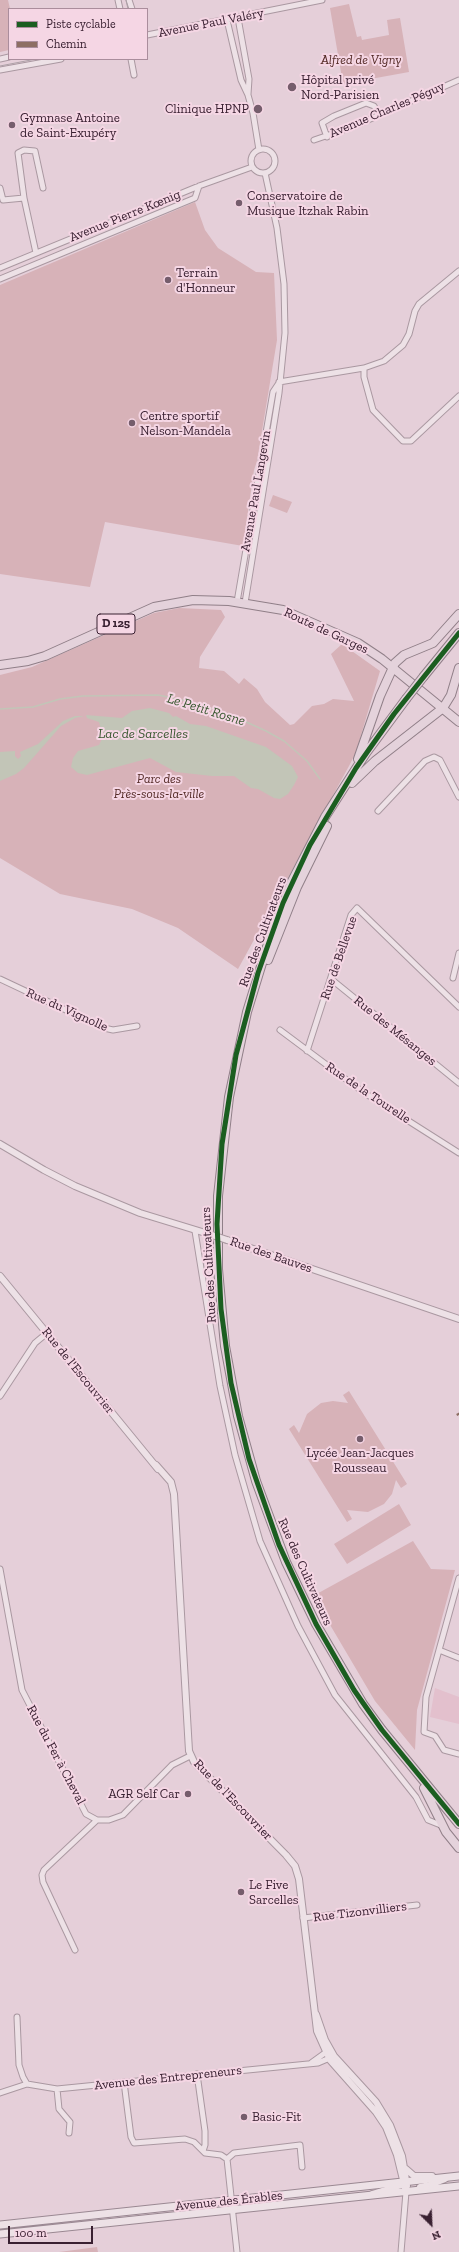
<!DOCTYPE html>
<html>
<head>
<meta charset="utf-8">
<style>
  body { margin:0 }
  #map { position:relative; width:459px; height:2252px; overflow:hidden; background:#e5cfd9; font-family:"Zilla Slab",serif }
  canvas { display:block }
  .legend { position:absolute; left:8px; top:8px; width:140px; height:52px; box-sizing:border-box; background:#f5d6e4; border:1px solid #aa8d9c; margin:0; padding:5px 7px; list-style:none; font-size:12px; color:#392031 }
  .legend li { display:flex; align-items:center; gap:8px; height:20px }
  .legend b { width:20px; border:1px solid #aa8d9c }
  .north { position:absolute; left:411px; top:2204px; width:40px; height:40px; -webkit-text-stroke:3px #f5d6e4; paint-order:stroke; rotate:156deg; font-size:11px; font-weight:700; line-height:16px; text-align:center; color:#392031 }
  .north::after { content:''; display:block; margin:auto; width:14px; height:18px; background:#392031; clip-path:polygon(50% 0,100% 100%,50% 72%,0 100%) }
  .scale { position:absolute; left:8px; top:2226px; width:85px; height:18px; box-sizing:border-box; border:2px solid #392031; border-top:0; padding-left:5px; font-size:12px; line-height:14px; white-space:nowrap; color:#392031; -webkit-text-stroke:3px #f5d6e4; paint-order:stroke }
</style>
</head>
<body>
<div id="map">
<canvas width="459" height="2252"></canvas>
<ul class="legend">
<li><b style="height:5px;background:#1b5e20"></b>Piste cyclable</li>
<li><b style="height:5px;background:#8d6e63"></b>Chemin</li>
</ul>
<div class="north">N</div>
<div class="scale">100 m</div>
</div>
<script>
const ctx = document.querySelector('canvas').getContext('2d');
ctx.lineJoin = 'round';
function fillPath(path, color) { ctx.fillStyle = color; ctx.fill(path, 'evenodd'); }
const poly = rows => new Path2D(rows.map(r => 'M' + r).join(''));
function stroke(path, color, width, dash) { ctx.strokeStyle = color; ctx.lineWidth = width; ctx.lineCap = dash ? 'butt' : 'round'; ctx.setLineDash(dash || []); ctx.stroke(path); }
function drawText(font, color, halo, rows, align = 'center') {
  ctx.font = font + ' "Zilla Slab",serif'; ctx.lineWidth = 4; ctx.setLineDash([]); ctx.textBaseline = 'middle'; ctx.strokeStyle = halo; ctx.fillStyle = color; for (const [text, x, y, turn = 0] of rows) {
    ctx.save(); ctx.translate(x, y); ctx.rotate((+turn || 0) * Math.PI / 180); ctx.textAlign = isNaN(turn) ? turn : align; if (halo) ctx.strokeText(text, 0, 0); ctx.fillText(text, 0, 0); ctx.restore();
  }
}
fillPath(poly([
  [435,1688,459,1697,459,1724,430,1717]
]), '#e3c0cd');
fillPath(poly([
  [0,0,8,0,10,9,9,50,0,52],
  [349,4,357,37,361,36,362,40,389,35,387,20,400,18,409,72,343,84,330,8],
  [195,202,205,230,218,248,256,272,274,273,277,340,257,461,254,470,243,546,105,522,90,587,0,574,0,285],
  [273,495,292,502,287,513,269,506],
  [179,608,221,610,225,617,200,657,199,668,224,671,239,684,244,678,257,689,265,702,290,725,294,724,312,706,324,704,333,699,354,701,331,654,342,644,380,671,356,752,349,766,238,969,178,928,132,909,60,894,0,858,0,675,32,667,154,613],
  [349,1391,407,1484,401,1488,396,1480,392,1494,384,1504,368,1512,347,1510,352,1519,347,1522,289,1429,294,1425,299,1433,307,1414,321,1403,333,1401,348,1403,343,1395],
  [399,1504,411,1525,347,1564,334,1544],
  [413,1541,431,1569,455,1570,417,1710,415,1750,375,1701,313,1596],
  [97,2247,98,2252,59,2252]
]), '#d7b2b8');
fillPath(poly([
  [150,708,169,713,173,717,176,716,190,724,206,726,266,747,292,766,298,777,294,785,288,794,280,799,274,798,258,789,251,788,234,776,212,776,176,772,150,758,87,775,78,773,71,767,73,758,78,751,99,745,103,737,99,722,87,718,86,715,122,718,132,711],
  [75,716,84,716,75,718,61,726,24,768,16,774,0,781,0,752,15,751,15,756,18,759,21,756,20,752,38,744,63,721]
]), '#c2c5b7');
stroke(poly([
  [0,709,33,707,60,699,83,696,158,695,192,702,231,715,266,731,284,741,307,761,320,779]
]), '#c2c5b7', 1.5);
const minor = poly([
  [118,0,120,9],
  [129,0,132,9],
  [238,18,249,79,248,94],
  [227,20,241,80,248,95,253,113,259,150],
  [147,35,322,0],
  [0,59,9,57],
  [131,59,134,75],
  [0,70,61,59],
  [327,137,322,123,334,116,366,103,374,106,379,114],
  [314,140,352,127,459,80],
  '251 161a12 12 0 1 1 24 0a12 12 0 1 1-24 0Z',
  [0,188,3,200,24,198,36,253],
  [24,198,18,153,24,150,35,151,43,188],
  [0,268,199,186,252,167],
  [0,279,195,198,199,186],
  [364,368,384,361,403,345,409,334,415,311,419,304,459,271],
  [279,382,364,368,364,377,373,410,403,441,411,441,459,396],
  [237,602,273,392,279,383],
  [245,603,279,393,285,333,284,284,277,228,265,173],
  [378,811,425,761,434,757,440,760,459,797],
  [453,978,459,953],
  [0,979,104,1028,113,1030,137,1026],
  [331,979,459,1083],
  [280,1030,363,1092,459,1153],
  [307,1051,351,915,357,908,459,1007],
  [195,1231,220,1386,235,1455,260,1541,298,1626,335,1695,416,1797,428,1820,443,1826],
  [0,1396,35,1343,47,1333],
  [0,1569,22,1690,86,1814,97,1820,109,1820,123,1815,172,1765,190,1756],
  [459,1578,426,1697,424,1732,435,1736,444,1750,459,1754],
  [439,1650,459,1658],
  [303,1918,417,1905],
  [75,1950,43,1882,42,1875,44,1870,97,1820],
  [17,2017,19,2065,23,2077,27,2084,57,2089,318,2063,332,2057],
  [311,2063,329,2050],
  [197,2074,205,2131,205,2145,203,2151,205,2153,221,2155,227,2159,234,2153,300,2145,302,2167],
  [124,2082,131,2137,134,2143,185,2139,194,2142,203,2151],
  [57,2089,59,2109,70,2122,69,2133],
  [0,2093,27,2084],
  [227,2159,237,2252],
  [401,2252,406,2192]
]);
const tertiary = poly([
  [0,1144,44,1170,75,1186,140,1213,212,1235],
  [227,1240,459,1319],
  [0,1276,158,1469],
  [156,1465,171,1482,174,1494,189,1751,194,1762,286,1855,295,1866,299,1879,317,2031,330,2060,376,2112,386,2127,397,2155,406,2192],
  [316,2014,325,2040,334,2056,376,2102,390,2125,402,2156,407,2186],
  [406,2169,414,2176,432,2176],
  [420,2187,430,2185,445,2179],
  [372,2194,405,2184]
]);
const secondary = poly([
  [0,2225,459,2176],
  [0,2234,459,2186]
]);
const primary = poly([
  [0,665,28,661,45,656,154,607,193,600,229,601,283,610,358,643,382,659,459,722],
  [424,676,459,633],
  [406,699,366,753,325,817,292,881,270,937,247,1012,229,1097,218,1196,218,1269,225,1346,238,1416,256,1481,286,1562,316,1624,363,1704,382,1730,459,1824],
  [358,759,380,696,395,663,404,655,433,643,459,614],
  [352,783,375,761,443,708,451,695,459,668],
  [268,960,297,887,327,826],
  [424,1788,446,1832,459,1848]
]);
stroke(minor, '#aa98a1', 7);
stroke(tertiary, '#aa98a1', 8);
stroke(secondary, '#9a8892', 9);
stroke(primary, '#907f88', 10);
stroke(minor, '#ede1e6', 5);
stroke(tertiary, '#ede1e6', 6);
stroke(secondary, '#ede1e6', 7);
stroke(primary, '#e4d2db', 8);
stroke(poly([
  [126,0,128,9],
  [0,66,36,59]
]), '#ada1a7', 1);
const tertiaryBridge = poly([
  [212,1235,227,1240]
]);
const primaryBridge = poly([
  [406,699,424,676]
]);
stroke(tertiaryBridge, '#aa98a1', 8, []);
stroke(primaryBridge, '#907f88', 10, []);
stroke(tertiaryBridge, '#ede1e6', 6);
stroke(primaryBridge, '#e4d2db', 8);
stroke(poly([
  [458,1413,459,1415]
]), '#8d6e63', 4, [8, 4]);
stroke(poly([
  [459,633,394,714,356,768,310,845,283,903,258,973,236,1055,222,1144,217,1224,221,1309,231,1383,249,1459,279,1545,316,1624,354,1690,382,1730,459,1824]
]), '#1b5e20', 5);
for (const [x, y, r, color] of [
  [292,87,5,"#755d6c"],
  [258,109,5,"#755d6c"],
  [12,125,4,"#755d6c"],
  [239,203,4,"#755d6c"],
  [168,280,4,"#755d6c"],
  [132,423,4,"#755d6c"],
  [360,1439,4,"#755d6c"],
  [188,1794,4,"#755d6c"],
  [241,1892,4,"#755d6c"],
  [244,2117,4,"#755d6c"]
]) { const dot = new Path2D(); dot.arc(x, y, r, 0, 2 * Math.PI); ctx.fillStyle = color; ctx.fill(dot); stroke(dot, '#f5d6e4', 1.5); }
for (const [x, y, w] of [
  [116,624,38]
]) { const box = new Path2D(); box.roundRect(x - w / 2, y - 10, w, 20, 3); ctx.fillStyle = '#f5d6e4'; ctx.fill(box); stroke(box, '#392031', 1); }
drawText('bold 12px', '#392031', null, [
  ["D 125",116,624]
]);
drawText('13px', '#392031', '#f5d6e4', [
  ["Avenue Paul Valéry",211,23,-11],
  ["Avenue Charles Péguy",387,110,-23],
  ["Avenue Pierre Kœnig",125,216,-22],
  ["Avenue Paul Langevin",256,491,-80],
  ["Route de Garges",326,631,25],
  ["Rue des Cultivateurs",263,932,-70],
  ["Rue de Bellevue",339,958,-71],
  ["Rue du Vignolle",67,1010,24],
  ["Rue des Mésanges",395,1031,39],
  ["Rue de la Tourelle",368,1093,34],
  ["Rue des Bauves",271,1255,19],
  ["Rue des Cultivateurs",209,1265,-93],
  ["Rue de l'Escouvrier",78,1371,51],
  ["Rue des Cultivateurs",305,1572,66],
  ["Rue du Fer à Cheval",56,1755,62],
  ["Rue de l'Escouvrier",233,1800,46],
  ["Rue Tizonvilliers",360,1912,-7],
  ["Avenue des Entrepreneurs",168,2078,-6],
  ["Avenue des Érables",229,2201,-6]
]);
drawText('italic 13px', '#542b27', '#f5d6e4', [
  ["Alfred de Vigny",361,60],
  ["Parc des",159,779],
  ["Près-sous-la-ville",159,794]
]);
drawText('13px', '#392031', '#f5d6e4', [
  ["Hôpital privé",301,80],
  ["Nord-Parisien",301,95],
  ["Clinique HPNP",249,109,"right"],
  ["Gymnase Antoine",20,118],
  ["de Saint-Exupéry",20,133],
  ["Conservatoire de",247,196],
  ["Musique Itzhak Rabin",247,211],
  ["Terrain",176,273],
  ["d'Honneur",176,288],
  ["Centre sportif",140,416],
  ["Nelson-Mandela",140,431],
  ["Lycée Jean-Jacques",360,1453,"center"],
  ["Rousseau",360,1468,"center"],
  ["AGR Self Car",180,1794,"right"],
  ["Le Five",249,1885],
  ["Sarcelles",249,1900],
  ["Basic-Fit",252,2117]
], 'left');
drawText('italic 14px', '#395830', '#f5d6e4', [
  ["Le Petit Rosne",206,710,17],
  ["Lac de Sarcelles",143,734]
]);
</script>
</body>
</html>
